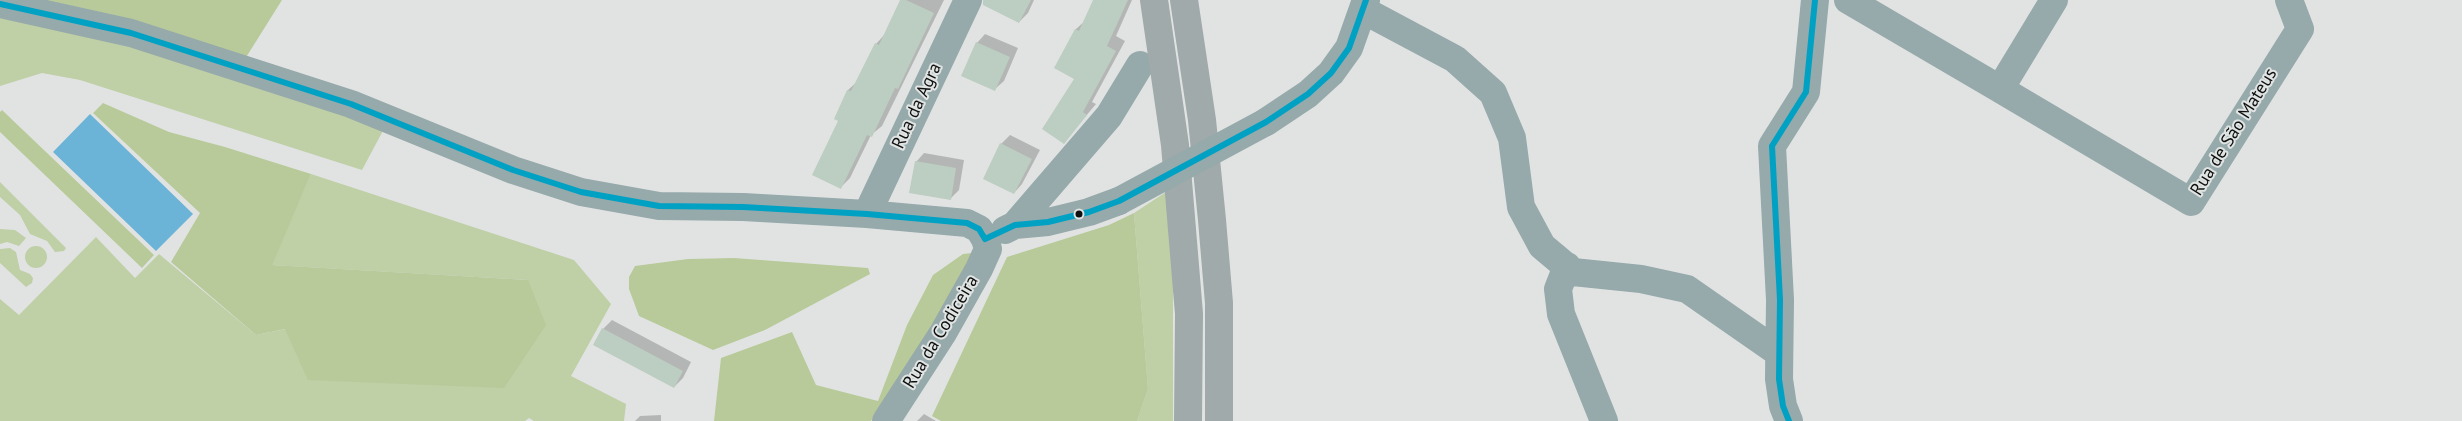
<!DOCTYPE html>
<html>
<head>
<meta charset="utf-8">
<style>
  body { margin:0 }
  canvas { display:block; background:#e1e3e2 }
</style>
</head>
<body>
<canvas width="2462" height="421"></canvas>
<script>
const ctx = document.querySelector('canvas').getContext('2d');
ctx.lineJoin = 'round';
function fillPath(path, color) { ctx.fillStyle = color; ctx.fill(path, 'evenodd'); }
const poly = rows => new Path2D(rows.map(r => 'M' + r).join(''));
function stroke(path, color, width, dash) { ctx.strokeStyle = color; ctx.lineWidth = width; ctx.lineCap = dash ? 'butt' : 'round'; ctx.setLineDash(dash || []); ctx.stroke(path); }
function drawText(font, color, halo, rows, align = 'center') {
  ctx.font = font + ' "PT Sans",sans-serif'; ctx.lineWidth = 4; ctx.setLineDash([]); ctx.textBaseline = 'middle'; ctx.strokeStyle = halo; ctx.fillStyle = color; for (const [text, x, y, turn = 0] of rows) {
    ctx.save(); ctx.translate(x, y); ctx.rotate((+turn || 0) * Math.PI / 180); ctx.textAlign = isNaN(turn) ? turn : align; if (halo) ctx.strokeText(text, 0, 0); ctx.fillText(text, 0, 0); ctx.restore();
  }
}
fillPath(poly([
  [0,12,81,31,385,127,362,170,80,80,42,73,0,86],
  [311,174,574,260,611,304,571,376,626,404,624,421,534,421,529,418,525,421,0,421,0,299,19,315,96,237,135,278,159,254,256,335,528,280,271,265],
  [0,182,66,248,64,251,55,252,47,241,30,234,20,215,0,197],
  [1166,192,1173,256,1173,421,1137,421,1148,389,1134,213],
  [0,229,15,230,26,238,19,246,7,242,0,244],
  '25 257a11 11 0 1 1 22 0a11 11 0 1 1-22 0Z',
  [10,248,16,252,20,270,30,274,33,278,32,283,26,287,0,263,0,249]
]), '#bfcfa6');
fillPath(poly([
  [27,0,282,0,245,59],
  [103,103,169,132,225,147,311,174,272,265,528,280,546,325,504,388,308,380,285,329,256,335,171,262,200,213,93,113],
  [2,110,154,255,142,268,0,132,0,112],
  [1134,213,1148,389,1137,421,941,421,932,416,1007,257,1109,225],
  [972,253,974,261,871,421,714,421,721,358,792,332,816,385,878,401,907,325,933,275,963,254],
  [734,258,868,268,870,274,765,330,713,350,639,316,629,289,629,277,635,266,688,259]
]), '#b8ca99');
fillPath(poly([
  [90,114,193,214,156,251,53,152]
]), '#6bb3d7');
fillPath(poly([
  [902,0,944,0,882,126,871,135,850,178,841,187,839,120,848,90,858,81,876,44,885,34],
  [988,0,1034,0,1028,13,1019,22],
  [1094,0,1132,0,1116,36,1125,41,1092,102,1096,104,1064,142,1076,78,1056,67,1076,29,1085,21],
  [985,34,1018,48,1004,81,995,89,977,43],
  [1010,135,1040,150,1022,184,1014,193,1001,144],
  [924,153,964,160,959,190,950,199,916,162],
  [612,320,691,362,683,378,674,387,595,344,603,329],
  [924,414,936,421,917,421],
  [661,415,661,421,635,421,640,416]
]), '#0003');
fillPath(poly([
  [900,0,906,0,934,13,898,89,895,88,872,137,867,135,841,189,812,175,838,121,834,119,847,90,851,91,875,43,879,45],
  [983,0,1031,0,1019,23,983,5],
  [1093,0,1128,0,1107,46,1116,51,1083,112,1087,115,1064,144,1042,129,1074,79,1054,68,1075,29,1079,31],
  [976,42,1010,57,995,91,961,76],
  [1000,143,1032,159,1014,194,983,179],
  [915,161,956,168,951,200,909,193],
  [602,328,683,371,674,388,593,345]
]), '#bccdc1');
stroke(poly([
  [1848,0,2000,89,2054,0],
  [0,4,131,33,351,104,513,170,581,192,659,206,743,207,867,214,967,223,979,229,985,239,988,249,979,269,943,333,886,421],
  [1363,10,1455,59,1493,93,1512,138,1521,207,1542,246,1573,272,1641,279,1687,289,1779,353],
  [2000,89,2191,202,2300,29,2289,0],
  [1266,122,1308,94,1331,73,1349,48,1366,0],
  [867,214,968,0],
  [1015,225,1109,116,1140,65],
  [1005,230,1015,225,1048,222,1089,212,1119,201],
  [1567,266,1558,289,1561,314,1604,421],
  [1789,421,1783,406,1779,379,1780,300,1772,146,1806,92,1815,0]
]), '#96a9ab', 28);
stroke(poly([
  [1154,0,1175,145,1189,314,1188,421],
  [1184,0,1202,120,1212,220,1219,303,1219,421]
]), '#a0aaab', 28);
stroke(poly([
  [1119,201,1266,122]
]), '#96a9ab', 28);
stroke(poly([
  [0,4,131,33,351,104,513,170,581,192,659,206,743,207,867,214,967,223,979,229,985,239],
  [985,239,1015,225,1048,222,1089,212,1119,201,1266,122,1308,94,1331,73,1349,48,1366,0],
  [1789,421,1783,406,1779,379,1780,300,1772,146,1806,92,1815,0]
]), '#01a1c4', 6);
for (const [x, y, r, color] of [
  [1079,214,4.5,"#0e0f0f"]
]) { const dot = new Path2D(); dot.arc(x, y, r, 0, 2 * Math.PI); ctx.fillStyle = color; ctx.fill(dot); stroke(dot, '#e0e4e3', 2); }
drawText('18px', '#0e0f0f', '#e0e4e3', [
  ["Rua da Agra",917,106,-65],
  ["Rua de São Mateus",2234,132,-58],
  ["Rua da Codiceira",941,332,-59]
]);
</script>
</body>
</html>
